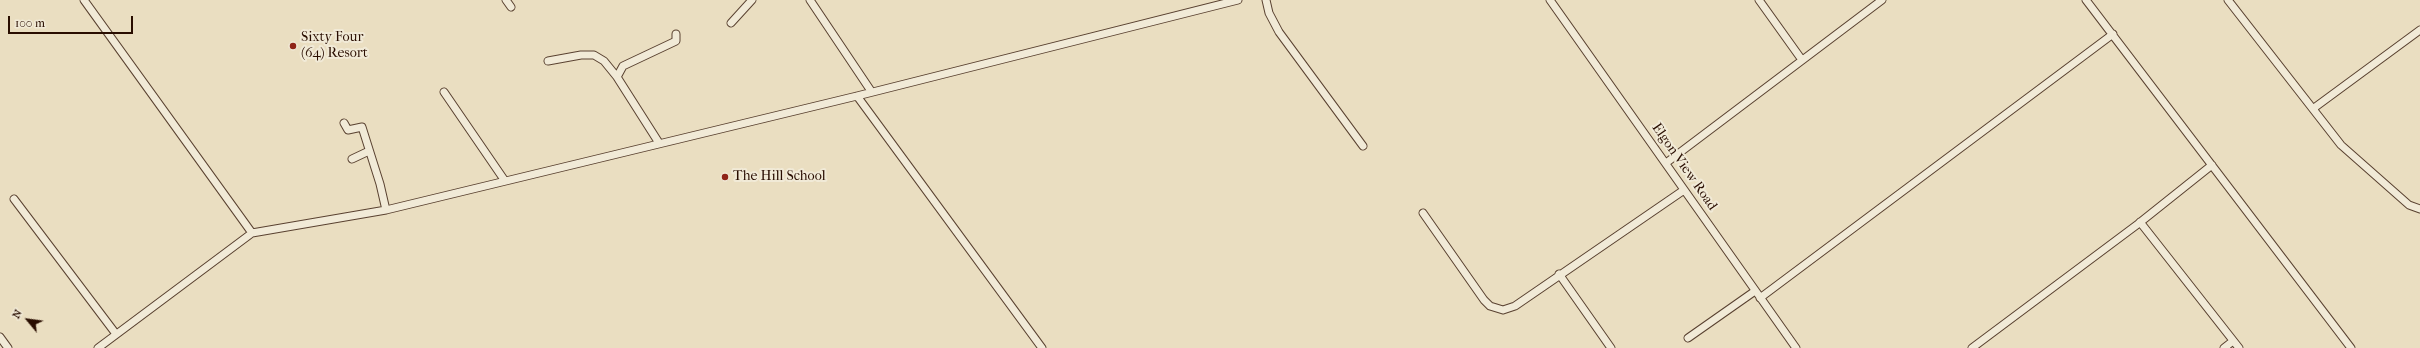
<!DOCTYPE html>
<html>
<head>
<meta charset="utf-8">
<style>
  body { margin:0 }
  #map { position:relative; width:2420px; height:348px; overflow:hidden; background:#eadec1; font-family:"IM FELL French Canon",serif }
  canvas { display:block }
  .north { position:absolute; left:8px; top:300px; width:40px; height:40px; -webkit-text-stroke:3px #f1ead7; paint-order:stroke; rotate:299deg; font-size:11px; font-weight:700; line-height:16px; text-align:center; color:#290d00 }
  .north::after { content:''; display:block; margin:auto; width:14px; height:18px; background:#290d00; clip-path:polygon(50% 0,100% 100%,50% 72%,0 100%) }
  .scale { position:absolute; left:8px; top:16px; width:125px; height:18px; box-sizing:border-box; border:2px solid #290d00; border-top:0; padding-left:5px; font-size:12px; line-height:14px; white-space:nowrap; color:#290d00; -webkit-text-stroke:3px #f1ead7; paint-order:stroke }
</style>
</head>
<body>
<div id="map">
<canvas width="2420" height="348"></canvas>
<div class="north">N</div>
<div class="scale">100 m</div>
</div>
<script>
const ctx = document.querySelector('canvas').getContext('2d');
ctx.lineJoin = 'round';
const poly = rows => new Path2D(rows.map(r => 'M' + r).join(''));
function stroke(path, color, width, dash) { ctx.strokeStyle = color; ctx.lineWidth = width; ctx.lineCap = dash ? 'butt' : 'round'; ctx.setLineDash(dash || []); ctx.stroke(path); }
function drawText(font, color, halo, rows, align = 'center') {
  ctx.font = font + ' "IM FELL French Canon",serif'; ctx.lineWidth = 4; ctx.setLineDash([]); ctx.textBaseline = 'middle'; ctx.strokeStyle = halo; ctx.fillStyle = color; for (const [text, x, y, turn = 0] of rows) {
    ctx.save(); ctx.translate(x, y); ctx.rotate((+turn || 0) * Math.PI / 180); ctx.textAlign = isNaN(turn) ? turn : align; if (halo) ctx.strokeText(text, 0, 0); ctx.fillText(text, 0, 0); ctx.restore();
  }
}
const minor = poly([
  [84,0,252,233],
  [506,0,511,7],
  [810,0,871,91],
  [1266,0,1269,13,1279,32,1363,146],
  [1550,0,1796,348],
  [1759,0,1802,60],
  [2086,0,2351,348],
  [2228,0,2341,145,2409,205,2420,209],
  [731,23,752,0],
  [548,61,581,55,594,55,604,61,617,77,659,143],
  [617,77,623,66,676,41,676,34],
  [444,92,505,181],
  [857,96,1042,348],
  [2314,108,2420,30],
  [344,123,348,130,362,127,380,184,386,210],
  [352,159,369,151],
  [1666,163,1882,0],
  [14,199,116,334],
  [1423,213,1484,300,1490,306,1503,310,1515,306,1684,190],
  [2140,222,2239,348],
  [1559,274,1611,348],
  [1760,298,2113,34],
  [0,337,8,348],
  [1688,338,1755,291],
  [98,348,252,233,386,210,857,96,1238,0],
  [1972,348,2138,224,2212,165],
  [2224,348,2233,341]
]);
stroke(minor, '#594130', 9);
stroke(minor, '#f1ead7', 7);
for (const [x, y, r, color] of [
  [293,46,4,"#8f2418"],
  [725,177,4,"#8f2418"]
]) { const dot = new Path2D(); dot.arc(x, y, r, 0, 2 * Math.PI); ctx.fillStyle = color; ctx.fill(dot); stroke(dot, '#f1ead7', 1.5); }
drawText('14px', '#290d00', '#f1ead7', [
  ["Sixty Four",301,38],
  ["(64) Resort",301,54],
  ["The Hill School",733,177]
], 'left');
drawText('14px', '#290d00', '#f1ead7', [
  ["Elgon View Road",1684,167,55]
]);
</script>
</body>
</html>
